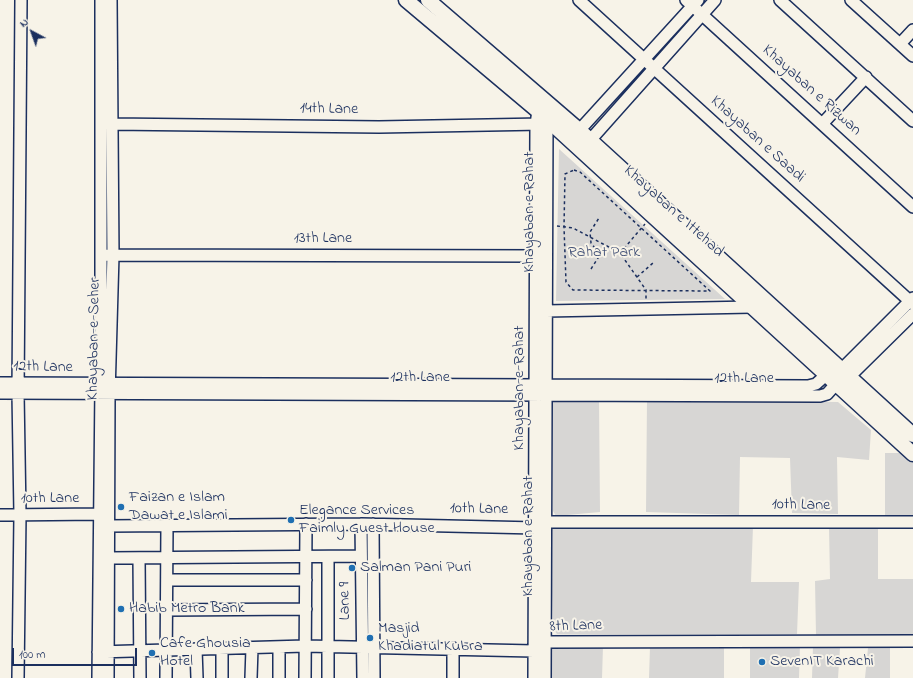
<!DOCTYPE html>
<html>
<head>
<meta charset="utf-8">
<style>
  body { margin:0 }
  #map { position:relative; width:913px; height:678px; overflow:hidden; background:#f7f3e8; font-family:"Indie Flower",sans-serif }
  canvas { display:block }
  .north { position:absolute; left:12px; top:12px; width:40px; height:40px; -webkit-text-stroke:3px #f7f3e8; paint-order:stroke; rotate:319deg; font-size:11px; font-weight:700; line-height:16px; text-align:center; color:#1b2f5e }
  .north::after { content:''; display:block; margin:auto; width:14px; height:18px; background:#1b2f5e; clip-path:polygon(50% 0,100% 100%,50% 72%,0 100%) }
  .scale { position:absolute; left:12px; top:648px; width:125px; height:18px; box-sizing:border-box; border:2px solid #1b2f5e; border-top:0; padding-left:5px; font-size:12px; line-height:14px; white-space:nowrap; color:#1b2f5e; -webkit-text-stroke:3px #f7f3e8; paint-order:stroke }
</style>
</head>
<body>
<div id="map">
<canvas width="913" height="678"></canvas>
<div class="north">N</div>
<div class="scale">100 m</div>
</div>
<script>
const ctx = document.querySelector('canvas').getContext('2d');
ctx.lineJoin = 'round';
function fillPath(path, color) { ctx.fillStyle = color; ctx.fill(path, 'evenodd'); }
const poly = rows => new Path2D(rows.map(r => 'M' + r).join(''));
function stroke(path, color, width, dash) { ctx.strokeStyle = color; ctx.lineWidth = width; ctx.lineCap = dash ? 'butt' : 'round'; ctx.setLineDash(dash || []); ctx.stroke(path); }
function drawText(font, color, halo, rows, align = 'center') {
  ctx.font = font + ' "Indie Flower",sans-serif'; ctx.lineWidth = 4; ctx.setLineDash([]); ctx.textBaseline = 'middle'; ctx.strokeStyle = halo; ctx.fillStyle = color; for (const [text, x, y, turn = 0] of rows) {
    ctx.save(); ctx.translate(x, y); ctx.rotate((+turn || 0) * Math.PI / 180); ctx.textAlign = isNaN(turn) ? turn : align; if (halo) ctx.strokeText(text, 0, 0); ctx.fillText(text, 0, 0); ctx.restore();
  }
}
fillPath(poly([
  [559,149,725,299,556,301],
  [647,400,838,402,871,430,869,460,837,457,838,514,792,513,790,458,740,457,739,515,646,512],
  [553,401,599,401,600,512,556,516,553,511],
  [885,453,905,453,913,461,913,517,885,517],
  [550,526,753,526,751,582,799,582,797,634,557,634,553,629],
  [878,526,878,579,913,579,913,635,816,635,815,581,830,579,829,527],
  [890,644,890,678,865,678,868,648],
  [549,645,603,646,602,678,549,678],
  [800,645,799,678,750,678,750,647],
  [813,646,840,648,838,678,812,678],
  [650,647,724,647,724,678,649,678]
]), '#d7d6d4');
const minor = poly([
  [579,0,913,304],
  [686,0,913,207],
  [780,0,913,121],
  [851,0,913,56],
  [900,44,913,30],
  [823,123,866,77],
  [111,124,379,127,542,124],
  [575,135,698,0],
  [585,146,715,0],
  [106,255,543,256],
  [546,311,752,307],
  [841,370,913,298],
  [849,377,913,314],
  [0,383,808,386,816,384,826,375],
  [0,393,820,396,827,394,836,384],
  [0,515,100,514],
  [545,522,913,522],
  [361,524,363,678],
  [373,524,374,678],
  [108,526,361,524,536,528],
  [328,557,328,678],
  [109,558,361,556],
  [139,558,140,678],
  [167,580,306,580],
  [166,610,306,609],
  [279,647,279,678],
  [453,648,453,678],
  [196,649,197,678],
  [98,652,305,646,534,651,545,642,913,641],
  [18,678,20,515,18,393,21,0],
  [98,678,101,385,101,0],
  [108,678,109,394,113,255,111,0],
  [166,678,167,525],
  [222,678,222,648],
  [251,678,252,648],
  [305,678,306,524],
  [534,678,536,124,538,111,543,107],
  [545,678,547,124,547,120,550,116]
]);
const major = poly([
  [406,0,538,111,913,454],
  [428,0,579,130,913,435]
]);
stroke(minor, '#1b2f5e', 14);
stroke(major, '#1b2f5e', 17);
stroke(poly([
  [574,170,580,172,710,291,573,290,566,282,564,227,565,174,574,170],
  [557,226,573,228,620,253,646,290,646,299],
  [620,253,645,224],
  [591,269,598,258,598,252,591,243,590,232,599,218],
  [637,277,653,263]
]), '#1b2f5e', 1.5, [3, 3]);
stroke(minor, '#f7f3e8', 11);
stroke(major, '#f7f3e8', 14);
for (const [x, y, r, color] of [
  [121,507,4,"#1f6fb2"],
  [291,520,4,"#1f6fb2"],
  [352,568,4,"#1f6fb2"],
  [121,609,4,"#1f6fb2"],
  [370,638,4,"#1f6fb2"],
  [152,653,4,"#1f6fb2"],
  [762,662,4,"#1f6fb2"]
]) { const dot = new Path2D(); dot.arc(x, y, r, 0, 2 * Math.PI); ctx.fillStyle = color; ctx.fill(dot); stroke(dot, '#f7f3e8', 1.5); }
drawText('16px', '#1b2f5e', '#f7f3e8', [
  ["Khayaban e Rizwan",811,91,42],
  ["14th Lane",329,110,1],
  ["Khayaban e Saadi",757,140,42],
  ["Khayaban e Rahat",530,212,-90],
  ["Khayaban e Ittehad",673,212,42],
  ["13th Lane",323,239],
  ["Khayaban-e-Seher",95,339,-89],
  ["12th Lane",43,368,1],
  ["12th Lane",420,378],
  ["12th Lane",744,379],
  ["Khayaban-e-Rahat",520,388,-90],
  ["10th Lane",50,499],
  ["10th Lane",801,506,1],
  ["10th Lane",479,510,1],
  ["Khayaban e Rahat",529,536,-90],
  ["Lane 9",346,601,-91],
  ["8th Lane",576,627,-2]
]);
drawText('16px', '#415076', '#f7f3e8', [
  ["Rahat Park",604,253]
]);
drawText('16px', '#1b2f5e', '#f7f3e8', [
  ["Faizan e Islam",129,498],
  ["Dawat e Islami",129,516],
  ["Elegance Services",299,511],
  ["Faimly Guest House",299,529],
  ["Salman Pani Puri",360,568],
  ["Habib Metro Bank",129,609],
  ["Masjid",378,629],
  ["Khadiatul Kubra",378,647],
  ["Cafe Ghousia",160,644],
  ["Hotel",160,662],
  ["SevenIT Karachi",770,662]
], 'left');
</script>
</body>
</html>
